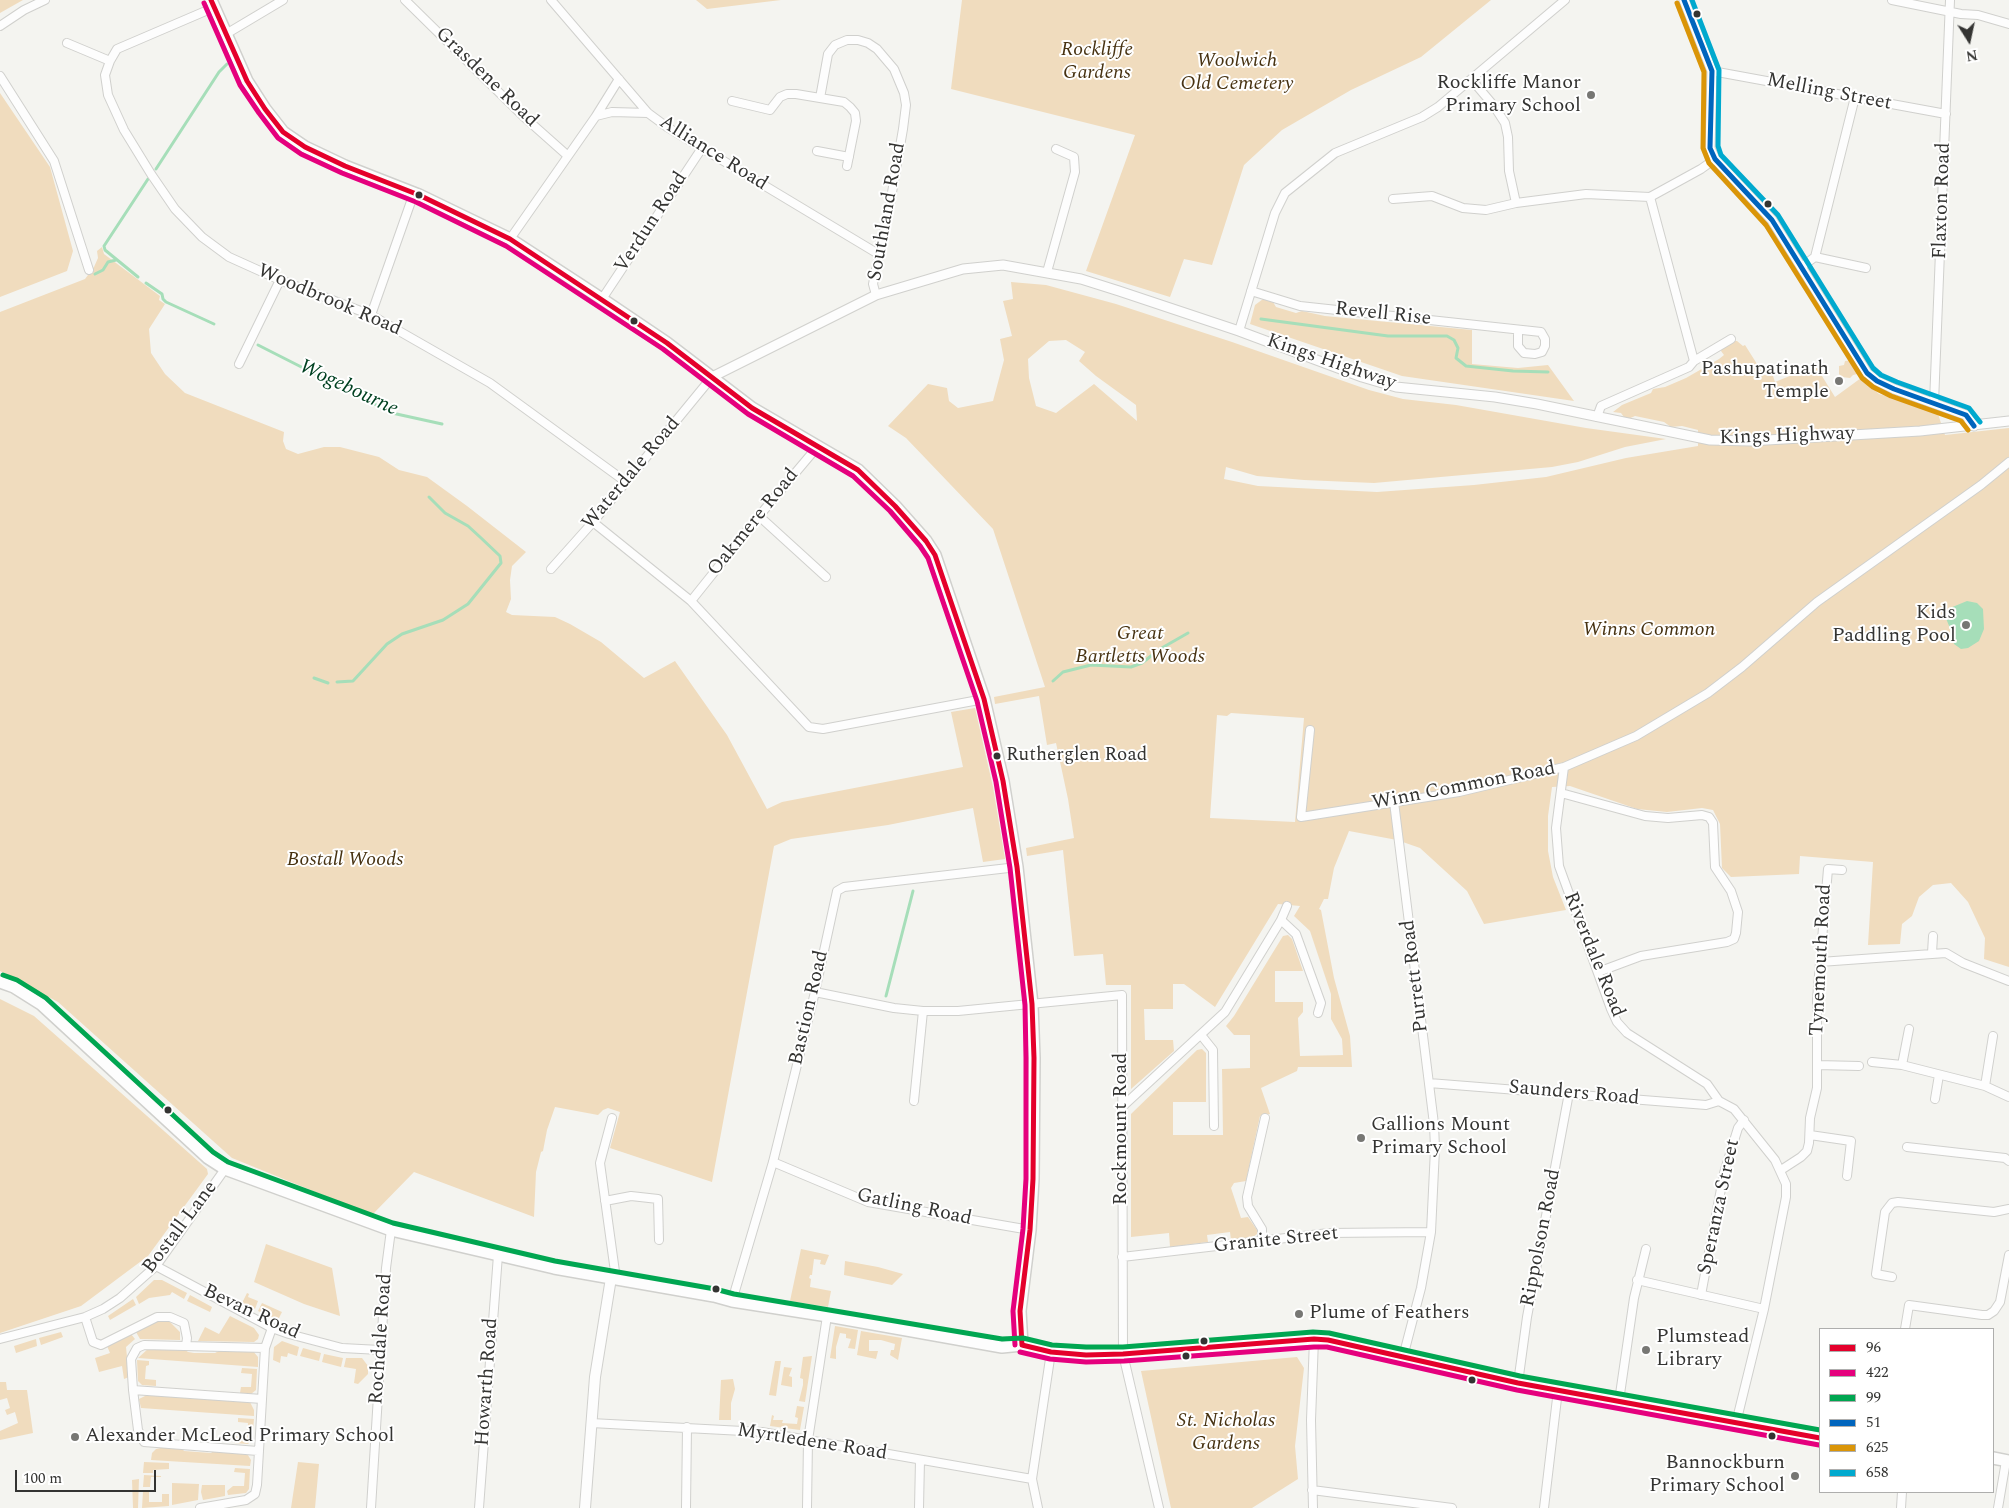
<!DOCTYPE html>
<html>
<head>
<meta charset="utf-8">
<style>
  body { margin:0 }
  #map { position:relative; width:2009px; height:1508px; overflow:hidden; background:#f4f4f0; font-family:Spectral,serif }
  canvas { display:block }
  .legend { position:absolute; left:1819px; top:1328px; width:175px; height:165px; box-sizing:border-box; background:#fff; border:1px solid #aeaead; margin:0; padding:6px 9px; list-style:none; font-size:15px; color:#343432 }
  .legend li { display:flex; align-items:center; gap:10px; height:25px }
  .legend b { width:25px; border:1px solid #aeaead }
  .north { position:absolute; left:1944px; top:15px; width:50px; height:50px; -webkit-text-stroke:4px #fff; paint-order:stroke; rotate:170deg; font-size:14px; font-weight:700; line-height:20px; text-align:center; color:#343432 }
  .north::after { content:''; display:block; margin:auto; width:18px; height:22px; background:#343432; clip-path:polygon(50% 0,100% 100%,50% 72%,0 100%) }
  .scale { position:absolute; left:15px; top:1470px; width:141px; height:22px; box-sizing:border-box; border:2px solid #343432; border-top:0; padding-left:6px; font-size:15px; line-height:18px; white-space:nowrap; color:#343432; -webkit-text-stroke:4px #fff; paint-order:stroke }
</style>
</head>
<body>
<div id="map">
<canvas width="2009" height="1508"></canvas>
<ul class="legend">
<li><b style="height:6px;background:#e4002b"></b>96</li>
<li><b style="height:6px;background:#e5007d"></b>422</li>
<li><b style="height:6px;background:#00a651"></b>99</li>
<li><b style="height:6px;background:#0065bd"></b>51</li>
<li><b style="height:6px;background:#da9508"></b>625</li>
<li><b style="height:6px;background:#00a9ce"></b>658</li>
</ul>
<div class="north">N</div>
<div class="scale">100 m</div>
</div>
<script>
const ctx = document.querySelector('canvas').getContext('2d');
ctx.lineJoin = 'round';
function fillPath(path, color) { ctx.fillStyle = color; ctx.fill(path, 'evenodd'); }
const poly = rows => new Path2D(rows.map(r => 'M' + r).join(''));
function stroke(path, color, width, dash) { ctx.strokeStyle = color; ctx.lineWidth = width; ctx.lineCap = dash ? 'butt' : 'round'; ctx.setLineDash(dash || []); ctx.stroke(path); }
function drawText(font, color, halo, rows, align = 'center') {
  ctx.font = font + ' Spectral,serif'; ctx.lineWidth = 4; ctx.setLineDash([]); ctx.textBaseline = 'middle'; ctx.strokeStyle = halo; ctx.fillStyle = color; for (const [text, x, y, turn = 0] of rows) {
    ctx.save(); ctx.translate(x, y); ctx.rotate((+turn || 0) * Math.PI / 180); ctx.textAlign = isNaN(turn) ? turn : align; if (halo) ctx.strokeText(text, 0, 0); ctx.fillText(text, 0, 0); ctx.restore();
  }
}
fillPath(poly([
  [0,0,23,0,0,13],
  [696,0,781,0,707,9],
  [962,0,1491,0,1421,57,1351,90,1282,130,1244,165,1212,265,1184,259,1170,297,1086,271,1135,135,951,89],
  [0,93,50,167,73,251,67,271,0,297],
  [102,247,104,254,160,296,159,300,165,304,149,329,151,353,165,374,185,393,284,432,283,441,286,449,298,454,324,447,340,447,379,457,399,470,427,477,467,506,526,552,512,566,510,580,511,599,506,612,512,615,555,617,570,624,601,642,644,678,675,661,727,735,767,809,782,802,963,767,951,712,975,708,993,787,1005,859,983,862,973,808,888,825,791,839,774,846,712,1182,610,1148,620,1112,608,1108,603,1110,598,1115,555,1107,547,1130,543,1151,541,1152,536,1172,534,1217,414,1172,372,1215,232,1158,58,1002,0,971,0,312,85,279,94,267,98,258,97,251],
  [1011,282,1046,285,1116,304,1232,342,1369,390,1403,399,1456,405,1586,428,1666,439,1625,447,1578,462,1552,467,1374,483,1304,480,1257,476,1226,467,1224,479,1258,486,1377,492,1474,485,1546,477,1626,458,1698,446,1698,430,1682,426,1671,427,1664,422,1635,416,1626,420,1621,413,1613,412,1622,405,1651,393,1653,389,1665,387,1686,378,1719,359,1724,355,1721,351,1722,348,1730,341,1737,341,1743,346,1745,345,1764,375,1773,376,1775,382,1802,371,1817,368,1835,397,1861,378,1879,394,1937,411,1945,435,2009,428,2009,967,1984,959,1985,938,1968,902,1951,883,1933,885,1919,897,1912,916,1902,924,1900,944,1868,945,1873,862,1800,856,1799,874,1731,877,1722,868,1720,824,1713,810,1702,808,1667,812,1637,809,1570,786,1552,787,1548,816,1548,851,1553,877,1566,910,1484,924,1467,891,1420,848,1397,840,1349,831,1334,868,1328,899,1324,899,1319,909,1321,910,1334,978,1350,1036,1352,1067,1298,1067,1297,1071,1261,1088,1270,1114,1260,1116,1246,1181,1234,1183,1231,1188,1241,1218,1248,1217,1257,1230,1257,1234,1253,1237,1231,1240,1230,1232,1207,1235,1208,1242,1170,1247,1169,1233,1131,1237,1131,1114,1197,1050,1202,1049,1206,1053,1206,1102,1173,1102,1173,1135,1223,1135,1222,1069,1250,1068,1250,1035,1234,1035,1226,1026,1234,1016,1283,936,1288,935,1292,939,1303,971,1275,971,1275,1002,1303,1002,1303,1012,1298,1018,1300,1056,1343,1055,1342,1039,1331,1019,1331,994,1310,931,1294,916,1300,906,1278,904,1215,1007,1184,984,1173,984,1173,1009,1144,1009,1145,1040,1173,1040,1174,1051,1131,1089,1131,985,1106,985,1103,954,1074,956,1063,850,1027,856,1026,848,1074,838,1068,799,1056,743,1047,745,1039,696,995,704,994,697,1045,687,993,529,906,438,888,426,928,384,947,388,949,401,958,408,993,401,1004,360,1000,339,1012,336,1003,301,1013,299],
  [1066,340,1085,352,1079,361,1096,376,1136,405,1137,421,1094,384,1056,413,1036,406,1029,378,1028,359,1049,341],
  [1231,713,1304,718,1295,822,1210,818,1217,715,1227,716],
  [1263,299,1273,302,1276,307,1296,313,1302,311,1325,316,1472,330,1472,364,1518,368,1548,365,1574,401,1402,376,1250,324,1255,305],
  [1855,360,1862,373,1853,375,1850,378,1842,377,1839,374,1839,366,1844,365,1845,361],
  [0,999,34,1016,207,1169,208,1174,148,1256,81,1306,0,1333],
  [266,1244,332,1268,340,1316,304,1304,254,1282],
  [801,1249,829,1255,825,1265,820,1264,821,1260,814,1259,812,1275,810,1275,809,1278,811,1279,810,1287,831,1291,828,1307,790,1301],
  [845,1261,878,1267,903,1274,892,1285,844,1275],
  [154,1280,162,1280,187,1293,184,1299,172,1292,170,1295,149,1298,139,1304,136,1297],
  [247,1293,249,1294,248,1297,258,1301,255,1309,242,1303],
  [190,1295,212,1307,210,1312,187,1301],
  [133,1299,136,1305,110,1320,108,1316],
  [262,1303,282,1312,278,1320,258,1311],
  [230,1316,254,1328,259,1335,258,1339,254,1342,198,1341,205,1327,219,1334],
  [167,1319,180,1332,180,1340,140,1339,136,1332,160,1320],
  [835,1326,858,1330,855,1349,848,1348,851,1339,846,1338,846,1334,840,1333,836,1347,836,1359,830,1358],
  [861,1331,902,1338,898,1360,890,1355,891,1350,894,1350,895,1344,881,1340,869,1340,869,1351,878,1351,876,1359,857,1355],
  [61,1332,63,1337,41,1345,39,1338],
  [131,1334,135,1339,126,1347,129,1377,124,1379,122,1366,99,1372,95,1358,110,1353,107,1346],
  [36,1339,37,1346,16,1353,14,1346],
  [282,1341,299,1347,297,1356,288,1353,287,1357,281,1356,280,1363,273,1360,274,1347],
  [149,1348,184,1349,188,1352,194,1353,215,1353,221,1350,253,1351,258,1357,258,1367,138,1358],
  [303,1348,321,1353,319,1361,300,1356],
  [324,1354,343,1358,341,1367,322,1362],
  [812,1356,805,1402,799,1401,803,1385,803,1379,800,1378,803,1357],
  [1297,1357,1304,1368,1295,1446,1298,1479,1252,1508,1171,1508,1141,1371],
  [346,1358,362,1358,368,1366,368,1374,358,1384,354,1383,356,1369,344,1367],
  [137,1360,149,1361,149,1365,146,1366,145,1379,156,1380,156,1386,142,1385,138,1381],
  [775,1361,781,1361,776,1396,769,1395],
  [784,1367,792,1368,789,1376,792,1377,792,1387,781,1385],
  [242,1368,257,1369,256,1390,251,1394,240,1393,241,1387,251,1387,252,1374,241,1373],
  [733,1379,735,1389,731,1403,731,1420,719,1420,721,1380],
  [0,1382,6,1382,7,1390,27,1390,33,1433,0,1440,0,1431,18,1423,15,1412,7,1415,5,1410,10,1408,7,1398,0,1400],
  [149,1394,250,1402,254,1410,254,1416,141,1408,139,1399],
  [797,1406,804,1407,800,1430,770,1426,772,1415,774,1416,773,1420,783,1420,782,1423,797,1424,798,1418,795,1417],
  [238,1418,254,1419,252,1440,248,1444,234,1443,234,1436,247,1437,248,1423,238,1422],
  [165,1447,182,1448,184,1451,211,1453,215,1450,246,1452,251,1460,250,1466,151,1460,152,1453,156,1449],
  [144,1462,169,1463,169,1469,153,1470,153,1473,143,1473],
  [298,1462,319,1464,315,1508,291,1508],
  [235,1468,250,1469,249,1489,246,1493,228,1495,227,1491,233,1486,244,1486,245,1473,234,1472],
  [144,1475,161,1476,161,1477,151,1477,150,1487,143,1487],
  [139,1479,138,1508,133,1508,132,1480],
  [172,1483,199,1484,198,1500,172,1505],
  [202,1485,225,1485,225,1496,203,1500,201,1492],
  [143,1491,149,1491,149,1502,162,1502,162,1494,169,1494,169,1506,142,1508]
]), '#f0dcbe');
fillPath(poly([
  [1967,601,1977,603,1983,609,1984,629,1979,641,1968,648,1961,649,1954,644,1952,633,1945,616,1950,608]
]), '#a6deb9');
stroke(poly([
  [156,169,219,72,227,64],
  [95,274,103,270,108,262,116,260],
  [138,277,105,250,104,246,148,179],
  [146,283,162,294,163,299,166,302,214,324],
  [1261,319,1388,336,1447,336,1454,340,1458,348,1456,358,1466,366,1513,371,1548,372],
  [258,345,392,413,442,424],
  [314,678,328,683],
  [1053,681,1063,672,1091,665,1131,667,1142,663,1160,649,1188,633],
  [337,682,353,681,387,644,402,634,443,620,468,604,501,563,500,556,480,537,468,526,445,513,429,497],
  [886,996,913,891]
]), '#a6deb9', 3);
const minor = poly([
  [405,0,523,116,568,156],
  [551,0,648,113,667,127,880,255],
  [1892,0,1961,14,1978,15,2009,24],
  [215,7,117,49,110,61,105,75,108,95,124,130,151,174,175,209,202,237,229,257,280,280,371,315,490,383,626,482],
  [0,26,24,10,45,0],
  [226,34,283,0],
  [67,43,110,61],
  [1712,71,1946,114],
  [0,76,54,161,89,270],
  [1472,80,1494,106,1505,123,1508,137,1509,171,1516,203],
  [820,98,828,54,835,45,847,40,858,40,868,43,877,49,894,69,904,93,906,105,903,129,890,204,873,284,876,295],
  [732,101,770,110,780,97,787,94,796,94,844,102,850,107,855,113,856,121,847,166],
  [596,116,619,79],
  [817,151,849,157],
  [1393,199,1432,196,1463,208,1486,210,1516,203,1586,194,1650,197],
  [510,239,596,116,612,112,648,113],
  [1815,257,1866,268],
  [1801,267,1815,257,1855,97],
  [1047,272,1075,172,1074,157,1056,149],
  [1251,291,1300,306,1541,332,1545,339,1545,346,1542,352,1535,354,1524,353,1518,346,1518,330],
  [602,299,702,148],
  [371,315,414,193],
  [1239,331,1275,213,1285,193,1335,153,1422,117,1438,107,1565,0],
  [1694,361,1650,197,1701,169,1715,159],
  [239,364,280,280],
  [1934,403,1950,0],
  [1597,417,1601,406,1680,371,1689,367,1694,361,1731,339],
  [759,516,826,577],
  [593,522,691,601,809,727,823,729,984,699],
  [551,569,593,522,712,377],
  [691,601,759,516,818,446],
  [1310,730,1301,817,1459,792,1564,767,1636,736,1708,693,1742,667,1817,602,1981,485,2009,462],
  [1564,767,1556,828,1559,866,1611,1009,1617,1022,1627,1033,1707,1084,1719,1101,1734,1109,1775,1160,1786,1184,1786,1197,1764,1309,1736,1423],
  [1561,793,1645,816,1668,818,1702,815,1709,817,1713,823,1715,867,1731,891,1738,912,1736,933,1734,939,1727,942,1641,956,1598,972],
  [1394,802,1434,1124,1435,1149,1431,1232,1421,1288,1403,1357],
  [1281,920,1296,934,1321,1003,1318,1013],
  [1932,953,1933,936],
  [1820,962,1946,953,1963,963,2009,981],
  [815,992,894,1008,923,1011,958,1011,1122,995,1123,1354,1159,1508],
  [1201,1035,1213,1050,1214,1126],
  [1872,1062,1902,1065,1985,1086,2009,1097],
  [1817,1065,1859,1066],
  [1902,1065,1909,1029],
  [1429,1083,1706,1105,1719,1101],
  [1985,1086,1993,1036],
  [1935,1099,1939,1075],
  [914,1101,923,1011],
  [1122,1107,1225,1012,1281,920,1287,906],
  [612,1118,600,1163,616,1279],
  [1810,1135,1851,1141,1847,1176],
  [1907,1147,2005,1158,2009,1161],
  [773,1162,868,1202,1030,1230],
  [1781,1170,1801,1157,1807,1151,1809,1143,1810,1118,1817,1088,1817,999,1828,869,1842,870],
  [605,1201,631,1196,658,1199,659,1240],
  [1262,1242,1262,1229,1248,1206,1247,1197,1265,1118],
  [1122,1257,1329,1233,1431,1232],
  [156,1266,272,1328,289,1334,342,1348,380,1350],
  [1892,1277,1876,1274,1885,1212,1892,1203,1898,1202,1994,1212,2009,1209],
  [1637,1280,1764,1309],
  [1701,1295,1724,1173,1738,1128,1744,1120],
  [732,1301,773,1162,815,992,837,891,844,887,1017,867],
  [85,1317,93,1342,101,1345,157,1317,170,1317,184,1323,187,1338,186,1346],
  [1905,1329,1909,1305,1982,1315,1988,1315,1994,1311,2000,1302,2009,1255],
  [0,1339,85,1317,103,1309,120,1298,156,1266,225,1169],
  [1518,1383,1527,1317,1569,1093],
  [133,1390,138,1430,144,1442,258,1451],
  [262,1399,133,1390,131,1359,137,1348,144,1345,265,1348],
  [1619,1401,1634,1298,1646,1249],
  [591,1423,762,1432,1032,1479],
  [1312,1490,1452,1508],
  [200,1508,246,1500,255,1494,257,1485,265,1348,272,1328],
  [371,1508,386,1268,391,1230],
  [479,1508,498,1255],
  [686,1508,687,1427],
  [807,1508,808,1440,827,1316],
  [919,1508,920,1460],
  [1038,1508,1032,1479,1051,1352],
  [1313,1508,1311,1420,1314,1339],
  [1544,1508,1558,1390],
  [1901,1508,1902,1492],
  [1998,1508,2006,1461]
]);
const tertiary = poly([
  [1684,0,1712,71,1710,148,1715,159,1772,220,1867,373,1877,381,1894,389,1966,415,1974,426],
  [712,377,876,295,963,269,1003,265,1081,279,1119,291,1239,331,1362,377,1396,387,1495,397,1537,404,1710,440,1750,441,1920,431,2009,421]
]);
const secondary = poly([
  [585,1508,595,1377,611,1278]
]);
const primary = poly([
  [211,0,247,81,265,109,283,132,305,147,345,166,419,195,510,239,602,299,667,343,752,408,858,470,895,506,926,541,935,555,984,699,1003,781,1017,867,1032,1004,1034,1058,1033,1179,1030,1230,1020,1311,1022,1345],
  [0,982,14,987,41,1004,208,1158,225,1169,391,1230,554,1268,714,1296,732,1301,828,1316,1002,1347,1022,1345,1051,1352,1086,1355,1123,1354,1314,1339,1328,1340,1518,1383,1820,1438],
  [1993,1458,2009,1461]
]);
stroke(minor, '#d0d0cd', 10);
stroke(tertiary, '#d0d0cd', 11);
stroke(secondary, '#d0d0cd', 12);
stroke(primary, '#d0d0cd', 14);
stroke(minor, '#fdfdfd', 8);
stroke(tertiary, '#fdfdfd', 9);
stroke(secondary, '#fdfdfd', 10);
stroke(primary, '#fdfdfd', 11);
stroke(poly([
  [211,0,247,81,265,109,283,132,305,147,345,166,419,195,510,239,667,343,752,408,858,470,895,506,926,541,935,555,984,699,1003,781,1017,867,1032,1004,1034,1058,1033,1179,1030,1230,1020,1311,1022,1345],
  [1022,1345,1051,1352,1086,1355,1123,1354,1314,1339,1328,1340,1518,1383,1820,1438]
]), '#e4002b', 5);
stroke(poly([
  [204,3,240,85,259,113,278,138,301,154,342,173,416,202,506,246,663,349,748,414,853,476,890,511,920,546,928,558,977,701,996,782,1010,868,1025,1005,1026,1058,1026,1179,1023,1229,1013,1311,1015,1345],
  [1020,1352,1050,1359,1086,1362,1124,1361,1314,1347,1327,1347,1517,1390,1819,1445]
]), '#e5007d', 5);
stroke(poly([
  [3,975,17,980,46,998,213,1152,228,1162,393,1223,555,1261,715,1289,734,1294,1002,1339,1023,1338,1052,1345,1086,1347,1123,1347,1313,1332,1329,1333,1520,1376,1820,1430]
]), '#00a651', 5);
stroke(poly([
  [1684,0,1712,71,1710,148,1715,159,1772,220,1867,373,1877,381,1894,389,1966,415,1974,426]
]), '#0065bd', 5);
stroke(poly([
  [1677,3,1704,72,1703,148,1709,163,1766,225,1862,378,1873,387,1891,396,1961,421,1968,430]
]), '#da9508', 5);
stroke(poly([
  [1692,0,1719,70,1718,146,1721,155,1778,215,1873,368,1881,375,1897,382,1969,408,1980,422]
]), '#00a9ce', 5);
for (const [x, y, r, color] of [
  [1697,14,4.5,"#343432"],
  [1591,95,5,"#777774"],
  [419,195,4.5,"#343432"],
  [1768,204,4.5,"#343432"],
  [634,321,4.5,"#343432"],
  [1839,381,5,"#777774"],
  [1966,625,5,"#777774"],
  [997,756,4.5,"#343432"],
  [168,1110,4.5,"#343432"],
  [1361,1138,5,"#777774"],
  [716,1289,4.5,"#343432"],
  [1299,1314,5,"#777774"],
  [1204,1341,4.5,"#343432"],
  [1646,1350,5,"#777774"],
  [1186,1356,4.5,"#343432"],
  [1472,1380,4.5,"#343432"],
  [1772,1436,4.5,"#343432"],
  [75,1437,5,"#777774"],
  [1795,1476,5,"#777774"]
]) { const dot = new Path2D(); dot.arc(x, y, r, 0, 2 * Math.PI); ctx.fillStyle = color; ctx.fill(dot); stroke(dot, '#fff', 2); }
drawText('19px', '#343432', '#fff', [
  ["Rutherglen Road",1006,756]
], 'left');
drawText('italic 20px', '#473211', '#fff', [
  ["Rockliffe",1097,51],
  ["Gardens",1097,74],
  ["Woolwich",1237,62],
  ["Old Cemetery",1237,85],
  ["Winns Common",1649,631],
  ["Great",1140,635],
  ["Bartletts Woods",1140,658],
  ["Bostall Woods",345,861],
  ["St. Nicholas",1226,1422],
  ["Gardens",1226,1445]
]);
drawText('20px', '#343432', '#fff', [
  ["Grasdene Road",486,78,44],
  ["Melling Street",1829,93,11],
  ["Alliance Road",713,154,32],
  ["Flaxton Road",1943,201,-88],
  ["Southland Road",888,212,-80],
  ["Verdun Road",652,223,-57],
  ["Woodbrook Road",329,301,23],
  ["Revell Rise",1383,315,6],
  ["Kings Highway",1331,363,19],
  ["Kings Highway",1787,437,-2],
  ["Waterdale Road",632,474,-50],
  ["Oakmere Road",754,523,-51],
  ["Winn Common Road",1464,787,-11],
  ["Riverdale Road",1593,955,68],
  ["Tynemouth Road",1822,960,-87],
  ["Purrett Road",1416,976,-97],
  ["Bastion Road",810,1008,-77],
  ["Saunders Road",1574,1094,5],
  ["Rockmount Road",1122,1129,-90],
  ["Speranza Street",1720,1207,-78],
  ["Gatling Road",914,1208,12],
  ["Bostall Lane",181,1228,-53],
  ["Rippolson Road",1542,1238,-79],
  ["Granite Street",1276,1241,-6],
  ["Bevan Road",251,1313,25],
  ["Rochdale Road",382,1339,-86],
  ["Howarth Road",488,1382,-86],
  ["Myrtledene Road",812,1443,9]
]);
drawText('20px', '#343432', '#fff', [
  ["Rockliffe Manor",1581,84],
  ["Primary School",1581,107],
  ["Pashupatinath",1829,370],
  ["Temple",1829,393],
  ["Kids",1956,614],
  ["Paddling Pool",1956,637],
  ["Gallions Mount",1371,1126,"left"],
  ["Primary School",1371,1149,"left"],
  ["Plume of Feathers",1309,1314,"left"],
  ["Plumstead",1656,1338,"left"],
  ["Library",1656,1361,"left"],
  ["Alexander McLeod Primary School",85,1437,"left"],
  ["Bannockburn",1785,1464],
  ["Primary School",1785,1487]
], 'right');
drawText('italic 21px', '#004121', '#fff', [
  ["Wogebourne",348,389,25]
]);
</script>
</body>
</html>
